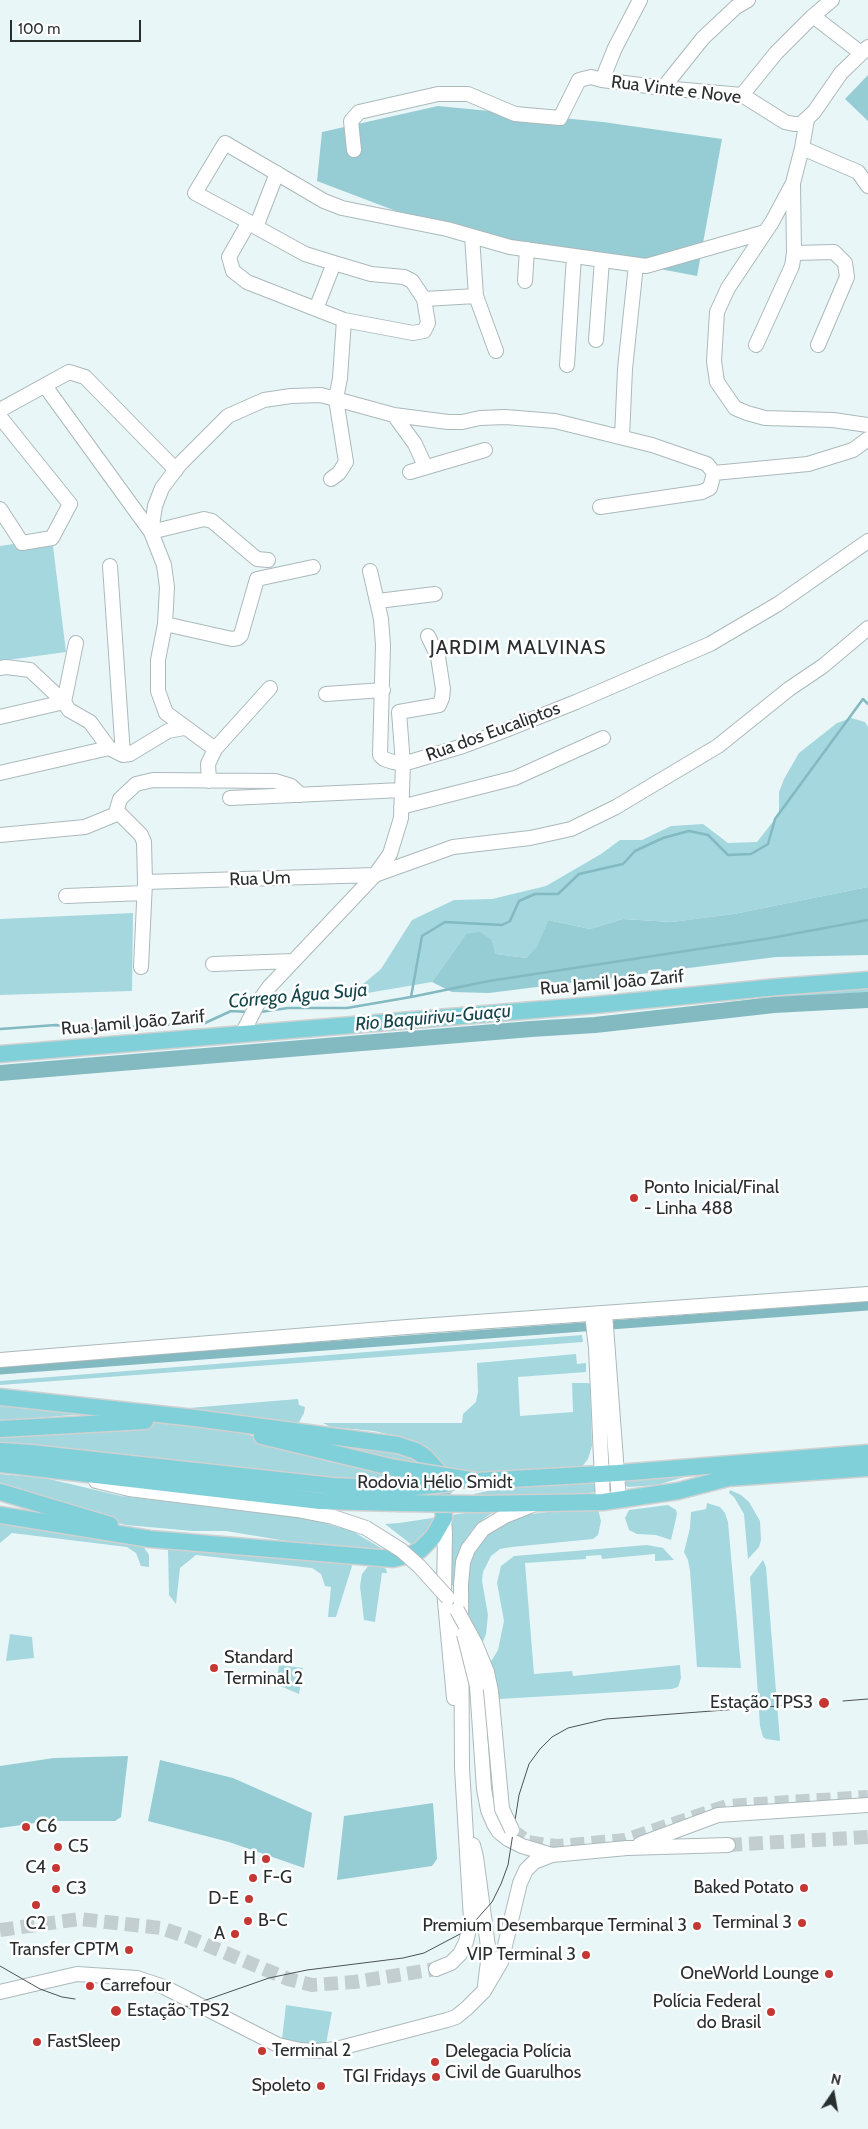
<!DOCTYPE html>
<html>
<head>
<meta charset="utf-8">
<style>
  body { margin:0 }
  #map { position:relative; width:868px; height:2129px; overflow:hidden; background:#e9f6f8; font-family:Cabin,sans-serif }
  canvas { display:block }
  .north { position:absolute; left:808px; top:2069px; width:50px; height:50px; -webkit-text-stroke:4px #fff; paint-order:stroke; rotate:12deg; font-size:14px; font-weight:700; line-height:20px; text-align:center; color:#292e2e }
  .north::after { content:''; display:block; margin:auto; width:18px; height:22px; background:#292e2e; clip-path:polygon(50% 0,100% 100%,50% 72%,0 100%) }
  .scale { position:absolute; left:10px; top:20px; width:131px; height:22px; box-sizing:border-box; border:2px solid #292e2e; border-top:0; padding-left:6px; font-size:15px; line-height:18px; white-space:nowrap; color:#292e2e; -webkit-text-stroke:4px #fff; paint-order:stroke }
</style>
</head>
<body>
<div id="map">
<canvas width="868" height="2129"></canvas>
<div class="north">N</div>
<div class="scale">100 m</div>
</div>
<script>
const ctx = document.querySelector('canvas').getContext('2d');
ctx.lineJoin = 'round';
function fillPath(path, color) { ctx.fillStyle = color; ctx.fill(path, 'evenodd'); }
const poly = rows => new Path2D(rows.map(r => 'M' + r).join(''));
function stroke(path, color, width, dash) { ctx.strokeStyle = color; ctx.lineWidth = width; ctx.lineCap = dash ? 'butt' : 'round'; ctx.setLineDash(dash || []); ctx.stroke(path); }
function drawText(font, color, halo, rows, align = 'center') {
  ctx.font = font + ' Cabin,sans-serif'; ctx.lineWidth = 5; ctx.setLineDash([]); ctx.textBaseline = 'middle'; ctx.strokeStyle = halo; ctx.fillStyle = color; for (const [text, x, y, turn = 0] of rows) {
    ctx.save(); ctx.translate(x, y); ctx.rotate((+turn || 0) * Math.PI / 180); ctx.textAlign = isNaN(turn) ? turn : align; if (halo) ctx.strokeText(text, 0, 0); ctx.fillText(text, 0, 0); ctx.restore();
  }
}
fillPath(poly([
  [52,538,66,652,0,661,0,546],
  [851,718,865,722,868,727,868,887,734,914,671,922,623,919,590,929,548,920,537,948,526,958,496,954,492,940,466,934,432,982,338,998,362,985,381,969,412,920,454,900,492,899,546,886,601,854,620,840,642,840,671,826,703,824,728,843,757,842,779,814,779,792,784,779,799,753,837,723],
  [133,913,132,991,0,995,0,919],
  [868,988,868,995,777,1000,764,1004,756,1002,741,1004,697,1013,659,1017,656,1013,788,994],
  [582,1335,583,1342,0,1385,0,1381],
  [576,1354,577,1364,586,1363,586,1372,518,1377,520,1416,573,1412,572,1383,588,1383,590,1384,592,1446,588,1459,581,1468,477,1476,444,1473,427,1449,405,1438,374,1431,331,1427,323,1423,462,1423,463,1414,476,1402,478,1392,477,1363],
  [34,1392,177,1409,298,1399,299,1405,305,1407,304,1413,297,1426,26,1394],
  [0,1400,84,1414,0,1421],
  [153,1423,181,1423,217,1426,393,1475,394,1478,391,1480,349,1480,312,1477,0,1442,0,1434],
  [273,1434,409,1454,430,1470],
  [0,1474,45,1478,121,1496,310,1519,352,1531,381,1548,371,1555,226,1531,193,1531,126,1525,98,1518,0,1489],
  [691,1475,657,1485,629,1487,623,1485,625,1479],
  [600,1482,598,1492,560,1496,474,1496,474,1494,506,1487],
  [730,1490,741,1495,749,1502,760,1521,761,1540,759,1547,748,1559,744,1514,734,1497,729,1493],
  [707,1503,720,1507,725,1513,728,1522,741,1668,697,1667,690,1571,688,1560,684,1552,690,1528,691,1512,706,1509],
  [668,1505,676,1510,677,1514,671,1540,656,1535,637,1534,629,1530,625,1518,629,1510],
  [590,1507,598,1509,601,1521,598,1535,593,1539,512,1547,500,1549,491,1556,483,1572,482,1581,488,1615,486,1634,482,1644,463,1602,468,1564,478,1542,495,1528,523,1515],
  [499,1508,482,1520,472,1530,463,1547,457,1592,451,1583,449,1548,452,1515],
  [439,1517,416,1548,385,1524,399,1523],
  [0,1520,141,1543,149,1555,149,1567,141,1566,136,1553,127,1547,12,1533,0,1543],
  [647,1545,663,1548,674,1560,655,1561,655,1554,602,1559,601,1555,586,1556,586,1559,525,1563,534,1674,572,1671,573,1676,680,1665,681,1678,678,1687,672,1689,499,1699,490,1663,498,1650,504,1621,497,1583,501,1566,514,1556],
  [173,1546,317,1561,349,1562,352,1566,336,1617,328,1617,331,1587,325,1586,321,1574,312,1568,196,1555,180,1568,176,1604,169,1595,168,1548],
  [763,1560,766,1567,780,1741,766,1739,763,1737,760,1726,750,1577],
  [369,1565,379,1565,386,1569,387,1573,382,1573,375,1622,364,1620,360,1586,362,1574],
  [10,1634,32,1637,34,1658,6,1661],
  [279,1665,303,1668,299,1694,276,1684],
  [286,2005,332,2012,326,2044,304,2044,282,2039]
]), '#a5d7de');
fillPath(poly([
  [868,75,868,121,845,99],
  [438,106,603,122,722,139,697,276,438,227,317,181,322,132],
  [868,887,868,955,776,957,489,993,452,992,432,982,466,934,480,932,492,940,496,954,526,958,537,947,548,920,590,929,623,919,671,922,734,914],
  [128,1756,121,1817,115,1821,49,1821,0,1828,0,1766,54,1758],
  [160,1760,233,1778,312,1813,304,1868,229,1842,148,1821],
  [433,1803,437,1859,432,1866,337,1880,344,1816]
]), '#96ccd3');
stroke(poly([
  [411,997,489,981,771,938,868,920],
  [260,1012,288,1008,347,1008,411,997,422,936,445,922,502,925,510,921,519,901,535,894,558,894,579,874,623,864,635,851,663,838,689,831,708,835,728,855,751,854,768,844,775,819,863,699,868,704],
  [0,1029,56,1025,77,1029,205,1023,231,1011,249,1012]
]), '#83b9c0', 2.5);
stroke(poly([
  [0,1370,868,1306]
]), '#83b9c0', 9);
stroke(poly([
  [0,1073,531,1029,595,1025,774,1005,868,1000]
]), '#83b9c0', 16);
stroke(poly([
  [512,1830,528,1842,547,1845,558,1846,625,1840,727,1806,868,1797],
  [728,1845,868,1837],
  [0,1930,80,1919,161,1928,190,1938,288,1979,312,1985,354,1982,436,1969]
]), '#c3ced0', 14, [14, 7]);
const minor = poly([
  [813,16,861,53],
  [602,80,615,48,640,0],
  [663,88,703,38,736,7,748,0],
  [742,95,776,53,813,16,832,0],
  [807,119,802,148,793,183,772,222,728,288,717,312,714,361,717,382,735,408,747,413,765,418,833,420,868,425],
  [802,148,858,172,868,186],
  [354,150,351,121,359,112,438,94,468,94,515,114,560,118,579,80,591,77,602,80,663,88,742,95,785,122,794,124,801,124,814,112,841,73,868,47],
  [249,222,256,227,277,173],
  [256,227,305,254,334,263,316,309],
  [472,236,476,296,496,351],
  [794,253,834,252,845,263,847,277,818,345],
  [334,263,371,274,404,277,412,281,424,299,428,323,424,331,413,333,344,320],
  [525,281,527,249],
  [424,299,476,296],
  [596,340,602,260],
  [756,345,792,266,794,253,793,184],
  [567,365,574,256],
  [45,386,151,532,204,519,212,521,257,559,268,560],
  [0,410,69,372,85,377,176,470],
  [394,415,415,444,425,466],
  [0,417,70,504,52,538,22,543,0,509],
  [622,437,625,369,636,265],
  [410,472,485,450],
  [714,473,808,464,853,450,868,439],
  [331,479,339,473,346,462,336,399,340,378,344,320,247,282,233,271,229,257,249,222,195,193,225,143,324,201,342,208,447,229,510,247,646,266,765,232],
  [110,566,123,755],
  [370,571,381,619,383,645,380,755,384,759,393,762,403,764,399,712,439,705,442,698,443,689,438,657,428,636],
  [378,601,435,594],
  [165,624,232,639,238,638,241,635,257,579,313,567],
  [76,643,64,702,69,710,90,722,109,748,123,755,130,754,168,731,184,728],
  [0,668,6,667,30,670,64,702,0,717],
  [326,694,383,690],
  [215,749,166,713,158,691,158,660,165,624,167,587,164,565,151,532,155,506,162,488,180,464,228,416,264,400,291,396,321,395,394,415,448,422,462,422,480,418,505,417,555,421,652,445,707,464,714,473,710,488,702,492,600,507],
  [0,773,109,748],
  [209,781,208,764,215,749,270,688],
  [230,798,402,790],
  [401,807,515,778,603,738],
  [0,835,85,827,119,813],
  [145,882,375,875,453,847,530,838,571,829,616,807,718,746,789,689,823,666,868,628],
  [66,896,144,893],
  [213,964,293,961],
  [141,967,145,882,144,842,141,835,119,813,117,809,120,799,136,784,153,780,275,781,291,786,301,795],
  [242,1034,259,1001,270,986,375,875,390,854,401,818,403,764,463,746,498,733,576,702,710,644,778,604,868,541],
  [605,1313,619,1500],
  [592,1314,596,1348,603,1502],
  [0,1360,407,1327,868,1294],
  [96,1481,129,1489,297,1510,333,1517,366,1528],
  [444,1518,445,1533,444,1591,454,1698],
  [477,1686,484,1789,488,1810,494,1824,499,1832,508,1839,522,1846,552,1855],
  [640,1844,718,1815,868,1805],
  [473,1845,476,1857,489,1954,485,1985],
  [436,1969,451,1963,460,1954,466,1942,471,1920,462,1768,461,1585,463,1562,468,1549,483,1529,505,1516,535,1504],
  [0,1992,77,1974,137,1978,164,1987,278,2045,300,2050,316,2051,336,2049,447,2020,456,2017,467,2008,484,1991,501,1962,520,1883,526,1870,534,1862,552,1855,627,1848,728,1845]
]);
const major = poly([
  [0,1054,595,1005,777,987,868,980],
  [0,1397,195,1418,398,1445,416,1451,425,1457,437,1470,441,1486,444,1518,433,1537,420,1550,412,1554,393,1559,150,1539,0,1515],
  [0,1429,145,1421],
  [262,1436,395,1468],
  [0,1451,31,1453,333,1486,397,1489],
  [0,1464,320,1501,398,1503],
  [477,1481,618,1473,868,1453],
  [0,1492,110,1525],
  [479,1504,603,1502,678,1491,728,1478,868,1468]
]);
stroke(minor, '#acb9bb', 16);
stroke(major, '#d0d1d1', 19);
stroke(minor, '#fff', 14);
stroke(major, '#80d0da', 16);
stroke(poly([
  [843,1701,868,1699],
  [0,1966,40,1989,62,1997,75,1999],
  [157,2009,189,2006,269,1978,307,1970,403,1958,424,1953,460,1934,476,1920,492,1902,501,1884,508,1865,519,1795,529,1764,540,1749,552,1737,568,1728,606,1719,805,1704]
]), '#4c5353', 1);
const minorBridge = poly([
  [366,1528,401,1550,419,1566,448,1598],
  [457,1610,475,1643,487,1672,491,1691,502,1809,512,1830],
  [464,1634,477,1686]
]);
const majorBridge = poly([
  [395,1468,477,1481],
  [397,1489,452,1483],
  [398,1503,479,1504]
]);
stroke(minorBridge, '#acb9bb', 16, []);
stroke(majorBridge, '#d0d1d1', 19, []);
stroke(minorBridge, '#fff', 14);
stroke(majorBridge, '#80d0da', 16);
for (const [x, y, r, color] of [
  [634,1198,5,"#c53732"],
  [214,1668,5,"#c53732"],
  [824,1703,6,"#c53732"],
  [26,1827,5,"#c53732"],
  [58,1847,5,"#c53732"],
  [266,1859,5,"#c53732"],
  [56,1868,5,"#c53732"],
  [253,1878,5,"#c53732"],
  [804,1888,5,"#c53732"],
  [56,1889,5,"#c53732"],
  [249,1899,5,"#c53732"],
  [36,1905,5,"#c53732"],
  [248,1921,5,"#c53732"],
  [802,1923,5,"#c53732"],
  [697,1926,5,"#c53732"],
  [235,1934,5,"#c53732"],
  [129,1950,5,"#c53732"],
  [586,1955,5,"#c53732"],
  [829,1974,5,"#c53732"],
  [90,1986,5,"#c53732"],
  [116,2011,6,"#c53732"],
  [771,2012,5,"#c53732"],
  [37,2042,5,"#c53732"],
  [262,2051,5,"#c53732"],
  [435,2062,5,"#c53732"],
  [436,2077,5,"#c53732"],
  [321,2086,5,"#c53732"]
]) { const dot = new Path2D(); dot.arc(x, y, r, 0, 2 * Math.PI); ctx.fillStyle = color; ctx.fill(dot); stroke(dot, '#fff', 2); }
drawText('18px', '#292e2e', '#fff', [
  ["Rua Vinte e Nove",676,90,7],
  ["Rua dos Eucaliptos",493,732,-20],
  ["Rua Um",260,879,-2],
  ["Rua Jamil João Zarif",612,983,-5],
  ["Rua Jamil João Zarif",133,1023,-5],
  ["Rodovia Hélio Smidt",435,1483]
]);
drawText('18px', '#292e2e', '#fff', [
  ["Ponto Inicial/Final",644,1188,"left"],
  ["- Linha 488",644,1209,"left"],
  ["Standard",224,1658,"left"],
  ["Terminal 2",224,1679,"left"],
  ["Estação TPS3",813,1703],
  ["C6",36,1827,"left"],
  ["C5",68,1847,"left"],
  ["H",256,1859],
  ["C4",46,1868],
  ["F-G",263,1878,"left"],
  ["Baked Potato",794,1888],
  ["C3",66,1889,"left"],
  ["D-E",239,1899],
  ["B-C",258,1921,"left"],
  ["Terminal 3",792,1923],
  ["C2",36,1924,"center"],
  ["Premium Desembarque Terminal 3",687,1926],
  ["A",225,1934],
  ["Transfer CPTM",119,1950],
  ["VIP Terminal 3",576,1955],
  ["OneWorld Lounge",819,1974],
  ["Carrefour",100,1986,"left"],
  ["Polícia Federal",761,2002],
  ["do Brasil",761,2023],
  ["Estação TPS2",127,2011,"left"],
  ["FastSleep",47,2042,"left"],
  ["Terminal 2",272,2051,"left"],
  ["Delegacia Polícia",445,2052,"left"],
  ["Civil de Guarulhos",445,2073,"left"],
  ["TGI Fridays",426,2077],
  ["Spoleto",311,2086]
], 'right');
drawText('italic 19px', '#14464c', '#fff', [
  ["Córrego Água Suja",298,996,-5],
  ["Rio Baquirivu-Guaçu",433,1018,-5]
]);
ctx.letterSpacing = '1px';
drawText('20px', '#292e2e', '#fff', [
  ["JARDIM MALVINAS",518,648]
]);
ctx.letterSpacing = '0px';
</script>
</body>
</html>
